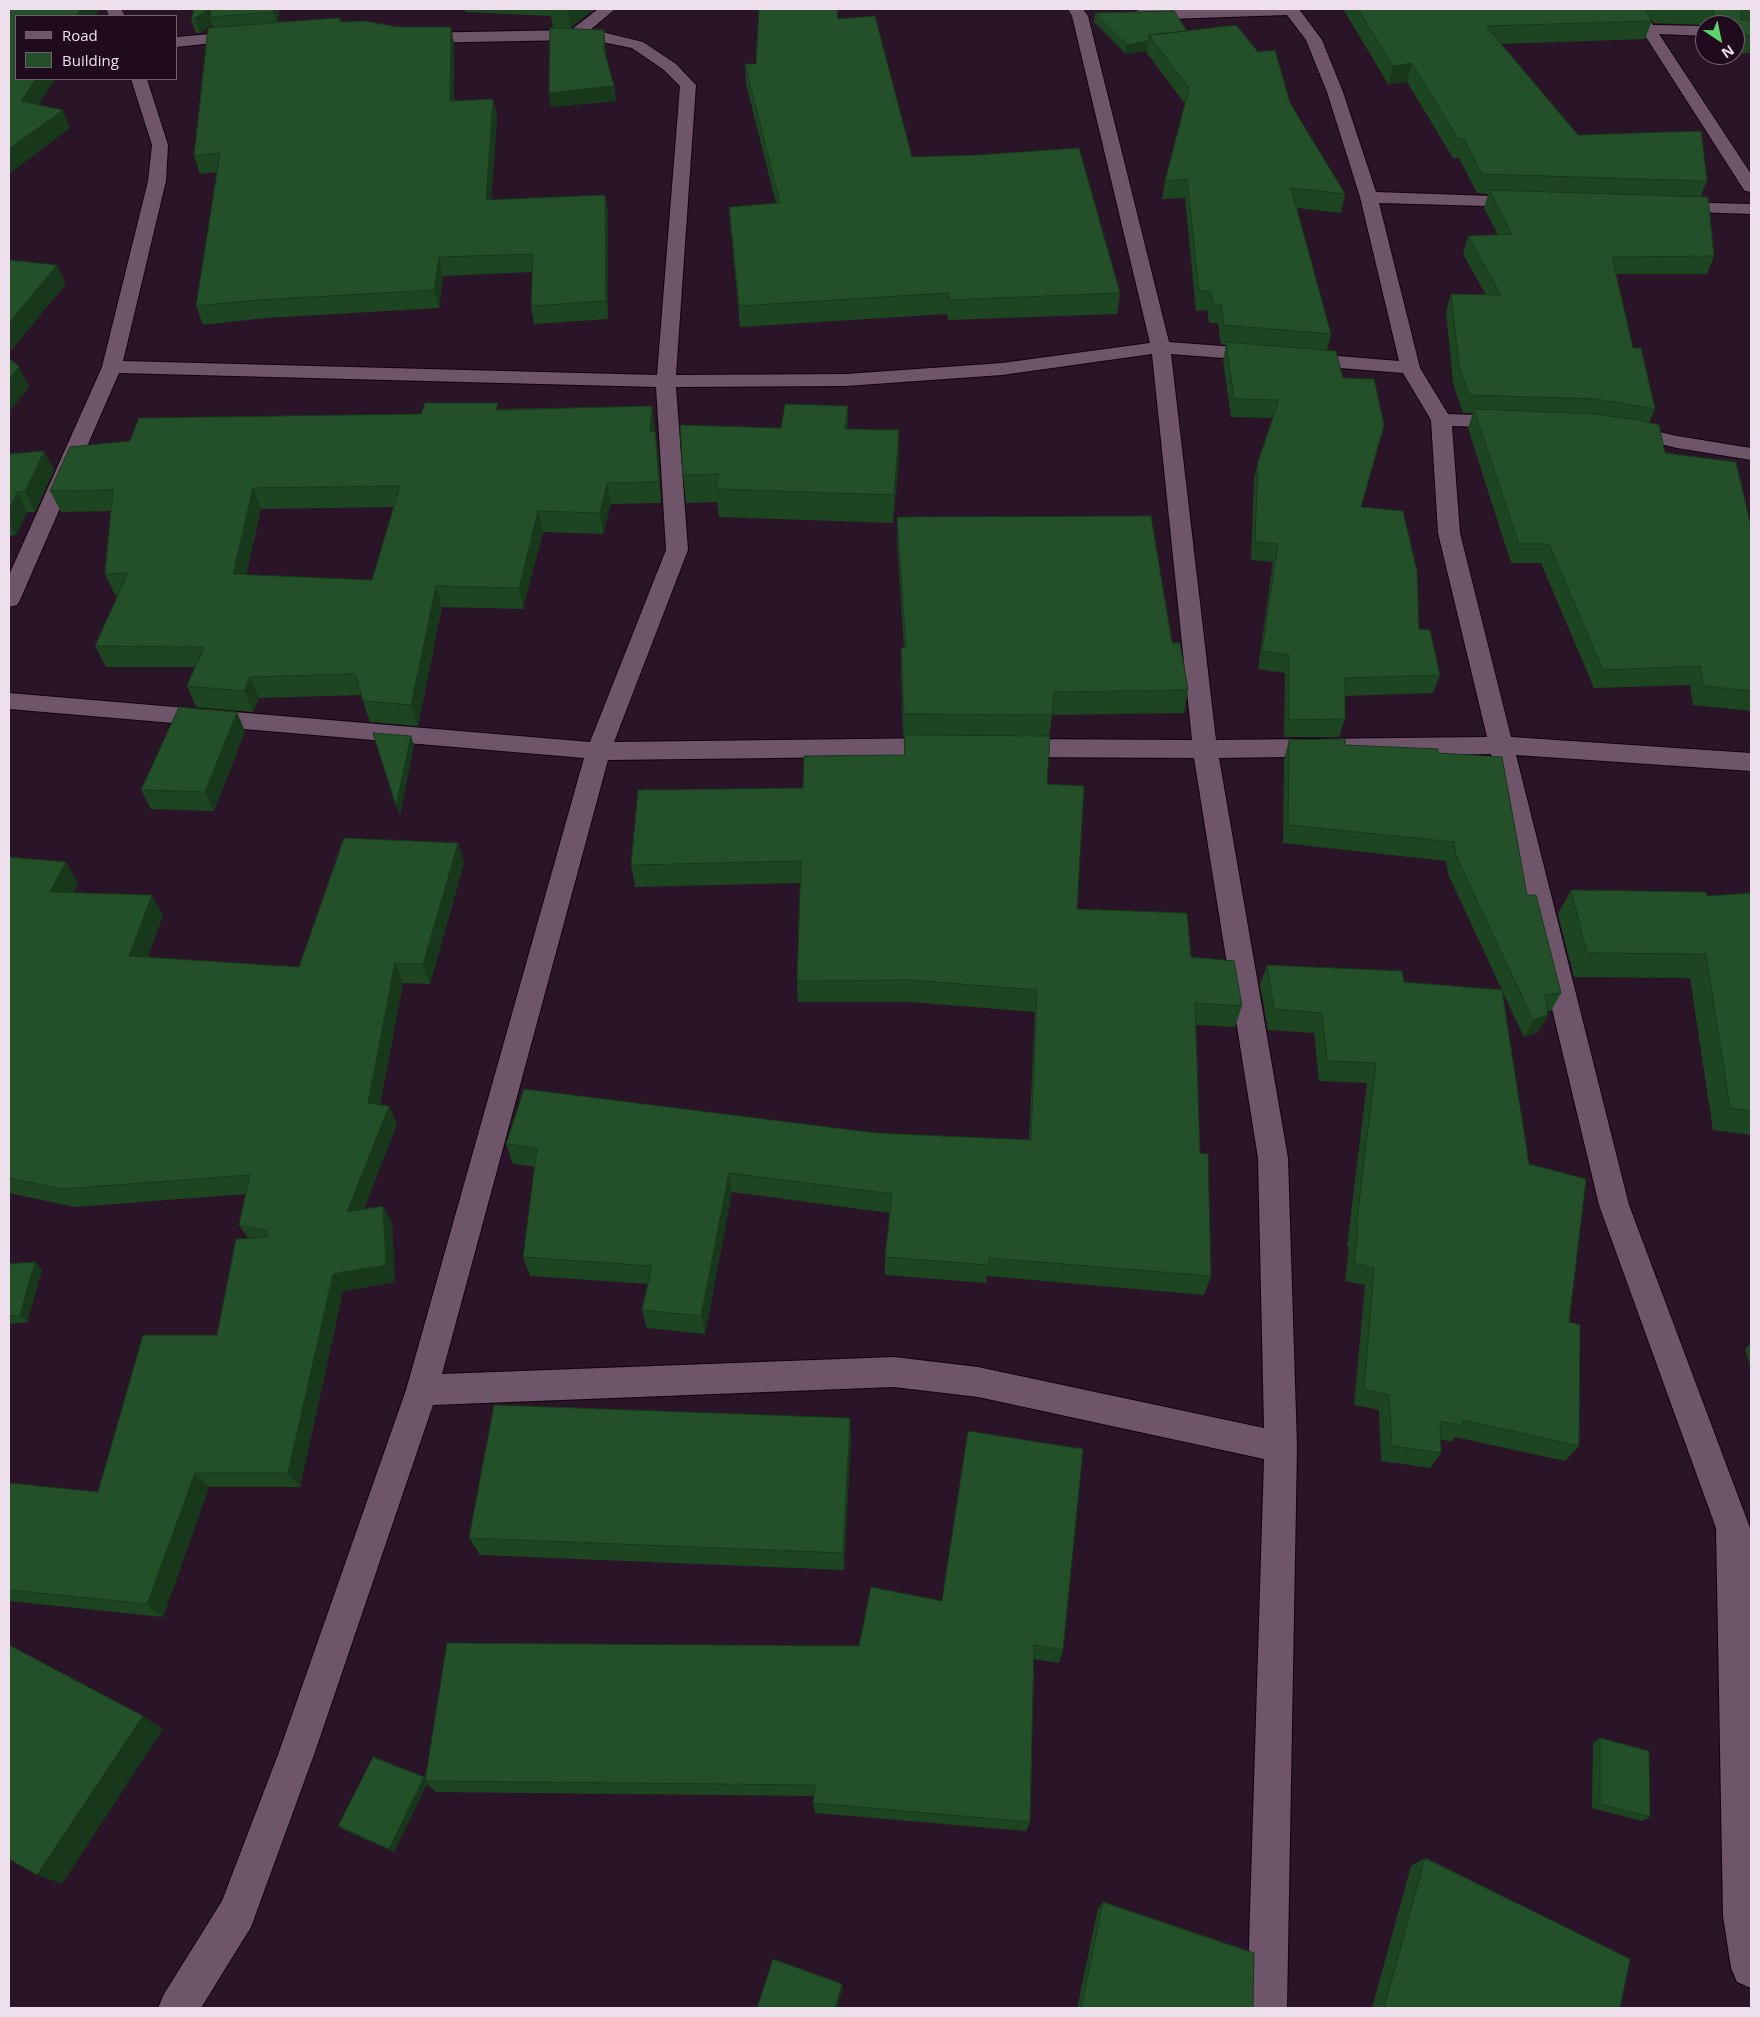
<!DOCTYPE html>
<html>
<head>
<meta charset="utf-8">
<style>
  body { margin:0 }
  #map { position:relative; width:1760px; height:2017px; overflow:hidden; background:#291527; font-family:"Open Sans",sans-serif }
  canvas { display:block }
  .frame { position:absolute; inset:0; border:10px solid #eedfec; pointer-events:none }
  .legend { position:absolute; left:15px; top:15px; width:162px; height:65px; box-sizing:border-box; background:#1f0b1d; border:1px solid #726070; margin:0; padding:6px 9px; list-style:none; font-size:15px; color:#eedfec }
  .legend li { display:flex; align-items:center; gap:10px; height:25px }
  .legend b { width:25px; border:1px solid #726070 }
  .north { position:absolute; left:1695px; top:15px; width:50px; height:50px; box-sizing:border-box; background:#1f0b1d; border:1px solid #726070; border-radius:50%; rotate:146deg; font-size:14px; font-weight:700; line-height:20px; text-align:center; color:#eedfec }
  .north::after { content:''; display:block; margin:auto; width:18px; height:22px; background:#5ed56c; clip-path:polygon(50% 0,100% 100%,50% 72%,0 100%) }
</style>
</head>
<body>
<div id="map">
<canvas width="1760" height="2017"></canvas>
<div class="frame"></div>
<ul class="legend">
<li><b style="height:6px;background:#6e556a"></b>Road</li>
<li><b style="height:14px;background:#235028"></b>Building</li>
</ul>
<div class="north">N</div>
</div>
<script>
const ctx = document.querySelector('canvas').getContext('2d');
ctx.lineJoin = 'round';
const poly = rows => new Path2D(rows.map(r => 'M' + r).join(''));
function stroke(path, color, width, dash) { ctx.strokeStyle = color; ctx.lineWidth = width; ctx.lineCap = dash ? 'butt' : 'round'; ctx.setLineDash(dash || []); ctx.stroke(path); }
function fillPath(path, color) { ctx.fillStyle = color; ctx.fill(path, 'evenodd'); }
const minor = poly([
  [106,9,121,9,125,16,109,16,106,9],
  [598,9,615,9,589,31,602,32,643,42,676,64,696,85,676,375,846,374,1002,363,1150,343,1072,16,1068,9,1083,9,1088,16,1169,342,1262,349,1269,351,1272,355,1269,359,1262,361,1171,354,1216,740,1487,737,1438,533,1431,420,1403,373,1302,365,1295,363,1292,359,1295,355,1302,353,1399,361,1360,197,1327,92,1306,40,1287,15,1139,20,1134,18,1131,15,1134,12,1139,10,1299,9,1322,40,1343,92,1376,192,1522,197,1528,198,1531,202,1528,206,1522,207,1379,203,1420,368,1448,414,1508,416,1515,418,1518,422,1515,426,1508,428,1452,426,1460,533,1511,737,1751,753,1751,771,1516,755,1629,1205,1750,1528,1751,1988,1737,1982,1731,1968,1723,1916,1716,1528,1599,1205,1491,754,1219,758,1288,1158,1297,1447,1287,2008,1247,2008,1264,1459,978,1397,894,1387,433,1405,315,1752,251,1927,201,2008,158,2008,164,1994,222,1901,279,1752,406,1390,584,758,9,709,9,693,590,742,666,550,656,387,119,373,20,600,17,605,9,607,9,575,102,367,148,181,152,145,131,79,147,79,168,145,166,181,123,361,657,375,680,86,664,70,632,48,602,42,575,40,416,43,410,41,408,38,410,35,416,33,571,30,598,9],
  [1152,354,1192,740,1013,739,1004,742,1001,748,1004,754,1013,757,1194,758,1258,1158,1264,1428,978,1367,894,1357,442,1374,608,760,940,756,949,753,952,747,949,741,940,738,614,742,688,550,676,387,846,386,1002,375,1152,354],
  [1628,9,1642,9,1653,25,1705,26,1705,36,1659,34,1751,174,1751,192,1745,191,1742,187,1628,9],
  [245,31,251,33,253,36,251,39,176,47,176,37,245,31],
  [1673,202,1751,204,1751,214,1667,211,1664,207,1667,203,1673,202],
  [1625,424,1677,436,1751,448,1751,460,1677,448,1618,434,1615,430,1618,426,1625,424]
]);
stroke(minor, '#11020f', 2);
fillPath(minor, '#6e556a');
fillPath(poly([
  [279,9,278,22,340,18,341,22,398,27,451,27,454,44,454,101,493,99,497,117,491,200,605,195,608,213,608,319,534,324,531,306,532,272,443,276,439,308,265,318,203,325,196,306,217,172,200,174,194,156,213,28,212,24,200,33,196,33,191,19],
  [465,9,593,9,593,10,570,28,558,28,604,30,605,45,606,56,614,86,616,101,551,107,549,93,553,28,551,16,465,12],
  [1343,9,1751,9,1751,53,1735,53,1735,25,1706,25,1654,23,1649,16,1652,21,1645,39,1501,44,1578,135,1707,181,1700,197,1714,256,1707,274,1616,274,1633,348,1655,409,1649,422,1665,453,1751,527,1751,711,1693,705,1690,685,1594,688,1541,563,1511,563,1468,428,1473,413,1463,413,1453,383,1446,312,1451,294,1486,295,1463,254,1468,236,1498,235,1484,208,1488,194,1477,193,1459,158,1453,158,1407,82,1388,84],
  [1095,13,1187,31,1290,103,1345,194,1341,213,1297,208,1331,334,1327,350,1361,507,1419,629,1440,675,1433,693,1345,696,1345,719,1339,737,1284,737,1285,673,1258,669,1273,562,1251,560,1254,480,1258,462,1273,418,1231,417,1223,360,1226,345,1221,344,1218,323,1209,323,1207,310,1196,311,1185,198,1162,199,1165,181,1185,104,1147,53,1147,51,1126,54,1094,22],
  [838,19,912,157,1120,293,1117,314,948,320,947,314,740,327,729,207,776,203,746,84,745,64,756,64],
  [1705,30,1705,42,1702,38],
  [652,406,655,427,655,431,658,452,661,503,611,504,603,534,543,532,523,609,442,607,418,726,370,722,361,695,259,698,253,712,196,707,187,686,195,667,106,667,95,646,118,595,115,595,105,574,111,511,61,512,50,491,421,414,499,409],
  [394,507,372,580,246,575,261,509],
  [781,428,899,430,899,459,893,523,719,517,717,502,686,503,683,475],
  [44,451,54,470,35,512,27,512,16,535,9,536,9,454],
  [897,517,1172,643,1188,690,1184,713,1052,715,1049,736,1047,784,1077,909,1191,957,1242,1006,1235,1027,1196,1025,1200,1153,1211,1276,1204,1295,987,1276,986,1283,885,1275,885,1257,890,1213,732,1192,705,1334,647,1328,642,1310,648,1284,530,1276,523,1257,535,1167,513,1164,506,1144,876,1133,1029,1140,1035,1012,910,1002,798,1002,797,981,800,883,635,887,631,865,803,788,904,755,904,736,903,736,901,670,901,648,904,648,897,540],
  [245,731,214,811,151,809,141,790],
  [1289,740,1345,745,1438,753,1527,895,1561,993,1551,1011,1548,1011,1548,1015,1538,1032,1524,1037,1502,991,1529,1164,1569,1322,1579,1446,1565,1461,1455,1437,1451,1442,1440,1439,1441,1453,1430,1468,1381,1461,1379,1410,1354,1405,1365,1285,1345,1281,1349,1247,1347,1246,1367,1083,1319,1081,1314,1033,1268,1030,1260,985,1267,965,1404,982,1502,990,1448,874,1446,861,1283,843,1284,759],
  [458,843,464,863,430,984,403,983,380,1105,389,1106,397,1124,364,1209,392,1223,395,1282,343,1291,300,1487,209,1487,163,1617,9,1601,9,1483,98,1492,217,1335,248,1238,239,1225,246,1194,75,1207,9,1193,9,857,78,883,73,893,163,915,148,957,299,967],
  [1571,890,1707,896,1751,893,1751,1135,1713,1130,1690,978,1574,977,1558,914],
  [35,1262,42,1270,27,1322,9,1324,9,1264],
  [1751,1343,1751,1369,1745,1349],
  [851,1437,844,1570,480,1555,469,1538],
  [871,1587,1063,1650,1059,1663,1034,1659,1030,1822,1026,1831,815,1813,813,1803,814,1796,436,1792,427,1784,394,1852,344,1830,338,1826,424,1777,425,1778,859,1646],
  [1600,1738,1650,1817,1642,1821,1592,1808,1593,1743],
  [1425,1858,1620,2008,1372,2008,1411,1866],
  [1103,1902,1253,2008,1077,2008,1098,1908]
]), '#1e4522');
fillPath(poly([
  [81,9,100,9,95,16,77,16],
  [209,9,212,9,210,17,212,24,200,33,195,18],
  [274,9,279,9,277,26,273,12],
  [571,9,593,9,593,10,570,28,568,11],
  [451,27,454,44,454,119,450,101],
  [604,30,605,45,606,64,604,50],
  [1148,41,1147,51,1126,54,1127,45],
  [1412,63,1407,82,1388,84,1393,66],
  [36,79,55,79,29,120,21,101],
  [614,86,616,101,551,107,549,93],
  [493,99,497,117,490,218,486,200],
  [63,110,70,128,9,174,9,149],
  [605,195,608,213,608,319,606,301],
  [439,257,443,276,439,308,434,290],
  [57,265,66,284,9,353,9,323],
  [19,367,29,387,9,412,9,380],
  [652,406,655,427,653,452,650,431],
  [848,406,848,434,845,429],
  [899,430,899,459,893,523,894,495],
  [655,431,658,452,661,503,659,482],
  [44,451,54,470,35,512,25,492],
  [607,483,611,504,603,534,600,513],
  [253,488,261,509,241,595,233,574],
  [17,492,27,512,16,535,9,521,9,510],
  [538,511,543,532,523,609,519,588],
  [436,586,442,607,418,726,411,705],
  [250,677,259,698,253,712,244,691],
  [237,712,245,731,214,811,205,792],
  [411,736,414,745,400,816,396,806],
  [458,843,464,863,430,984,423,964],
  [66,862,78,883,63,913,50,892],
  [152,895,163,915,141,976,129,956],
  [395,963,403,983,377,1122,368,1103],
  [1548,1015,1538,1032,1524,1037,1533,1020],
  [389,1106,397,1124,356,1230,347,1212],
  [729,1173,732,1192,705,1334,701,1316],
  [383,1206,392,1223,395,1282,343,1291,300,1487,288,1473,333,1274],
  [35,1262,42,1270,27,1322,20,1315],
  [850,1418,851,1437,844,1570,843,1553],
  [195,1473,209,1487,163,1617,147,1604],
  [143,1716,163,1729,62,1884,37,1875],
  [424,1777,428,1781,425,1781,427,1784,394,1852,389,1849],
  [842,1984,843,1989,837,2008,835,2008]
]), '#18381c');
const building = poly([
  [9,9,81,9,77,16,16,16,16,79,36,79,21,101,63,110,9,149,9,9],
  [194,9,209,9,195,18,191,19,194,9],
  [211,9,274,9,273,12,210,17,211,9],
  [550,9,571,9,568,11,550,11,550,9],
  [759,9,837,9,838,19,875,16,912,157,977,155,1079,148,1120,293,949,300,948,293,739,306,729,207,780,203,745,64,756,64,759,9],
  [1358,9,1644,9,1652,21,1486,26,1578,135,1701,131,1707,181,1482,174,1464,139,1458,139,1412,63,1393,66,1358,9],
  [1713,9,1741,9,1741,20,1751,20,1751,35,1735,35,1735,25,1713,25,1709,19,1714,18,1713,9],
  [1174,11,1187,31,1149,35,1148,41,1127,45,1095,13,1174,11],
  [336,18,340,18,339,22,364,21,398,27,451,27,450,101,493,99,486,200,605,195,606,301,531,306,533,254,439,257,434,290,259,300,196,306,220,153,194,156,208,28,336,18],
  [1236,25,1258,52,1275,50,1290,103,1345,194,1291,188,1331,334,1224,325,1221,304,1213,304,1210,291,1199,291,1187,179,1165,181,1189,88,1149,35,1236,25],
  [550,28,604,30,604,50,614,86,549,93,550,28],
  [1489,190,1708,197,1714,256,1612,257,1633,348,1641,348,1655,409,1596,399,1469,395,1459,365,1451,294,1501,295,1468,236,1512,234,1489,190],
  [9,260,57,265,9,323,9,260],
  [1226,342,1336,351,1343,378,1374,379,1384,425,1361,507,1403,511,1417,571,1419,629,1430,630,1440,675,1345,678,1345,719,1289,720,1289,655,1262,651,1278,544,1255,542,1258,462,1279,400,1234,399,1226,342],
  [9,358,19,367,9,380,9,358],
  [425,403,498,403,496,410,652,406,650,431,655,431,659,482,607,483,600,513,538,511,519,588,436,586,411,705,363,701,355,674,250,677,244,691,187,686,204,647,95,646,128,573,105,574,113,490,50,491,70,447,130,441,139,418,421,414,425,403],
  [400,486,372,580,233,574,253,488,400,486],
  [785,404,848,406,845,429,899,430,894,495,716,489,719,474,683,475,680,425,781,428,785,404],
  [1474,409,1596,414,1639,420,1659,425,1665,453,1736,462,1751,527,1751,691,1704,686,1700,666,1603,670,1549,544,1519,544,1474,409],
  [44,451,25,492,17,492,9,510,9,454,44,451],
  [1151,516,1172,643,1180,643,1188,690,1054,692,1052,715,904,714,901,648,906,647,897,517,1151,516],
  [179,707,237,712,205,792,141,790,179,707],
  [373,733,411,736,396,806,373,733],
  [904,735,1050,736,1047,784,1084,786,1077,909,1187,913,1191,957,1234,961,1242,1006,1195,1003,1200,1153,1208,1154,1211,1276,989,1258,988,1265,885,1257,892,1194,729,1173,701,1316,642,1310,652,1266,523,1257,537,1148,506,1144,524,1089,876,1133,1031,1140,1037,990,910,980,797,981,801,861,631,865,638,790,803,788,804,756,905,755,904,735],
  [1345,739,1345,745,1438,749,1438,753,1502,757,1527,895,1536,895,1561,993,1545,995,1548,1015,1533,1020,1456,856,1454,842,1288,825,1289,740,1345,739],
  [344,838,458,843,423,964,395,963,368,1103,389,1106,347,1212,383,1206,386,1265,333,1274,288,1473,195,1473,147,1604,9,1590,9,1483,98,1492,143,1335,217,1335,236,1239,267,1237,267,1230,239,1225,250,1175,61,1189,9,1178,9,857,66,862,50,892,152,895,129,956,299,967,344,838],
  [1571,890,1706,892,1707,896,1751,893,1751,1111,1730,1108,1706,954,1587,953,1571,890],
  [1267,965,1402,971,1404,982,1502,990,1529,1164,1586,1179,1569,1322,1580,1325,1579,1446,1463,1420,1463,1426,1440,1421,1441,1453,1392,1446,1389,1395,1364,1389,1374,1268,1354,1263,1358,1229,1356,1228,1376,1063,1327,1061,1322,1013,1274,1009,1267,965],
  [35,1262,20,1315,9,1316,9,1264,35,1262],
  [494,1405,850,1418,843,1553,469,1538,494,1405],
  [968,1431,1083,1449,1063,1650,1034,1645,1030,1822,813,1803,815,1785,425,1781,447,1643,859,1646,871,1587,942,1601,968,1431],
  [9,1645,143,1716,37,1875,9,1859,9,1645],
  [1600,1738,1649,1751,1650,1817,1600,1804,1600,1738],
  [373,1757,424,1777,389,1849,338,1826,373,1757],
  [1425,1858,1630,1959,1620,2008,1384,2008,1425,1858],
  [1103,1902,1254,1953,1253,2008,1081,2008,1103,1902],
  [773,1959,842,1984,835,2008,757,2008,773,1959]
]);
fillPath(building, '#235028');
stroke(building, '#18381c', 1);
</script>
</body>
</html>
